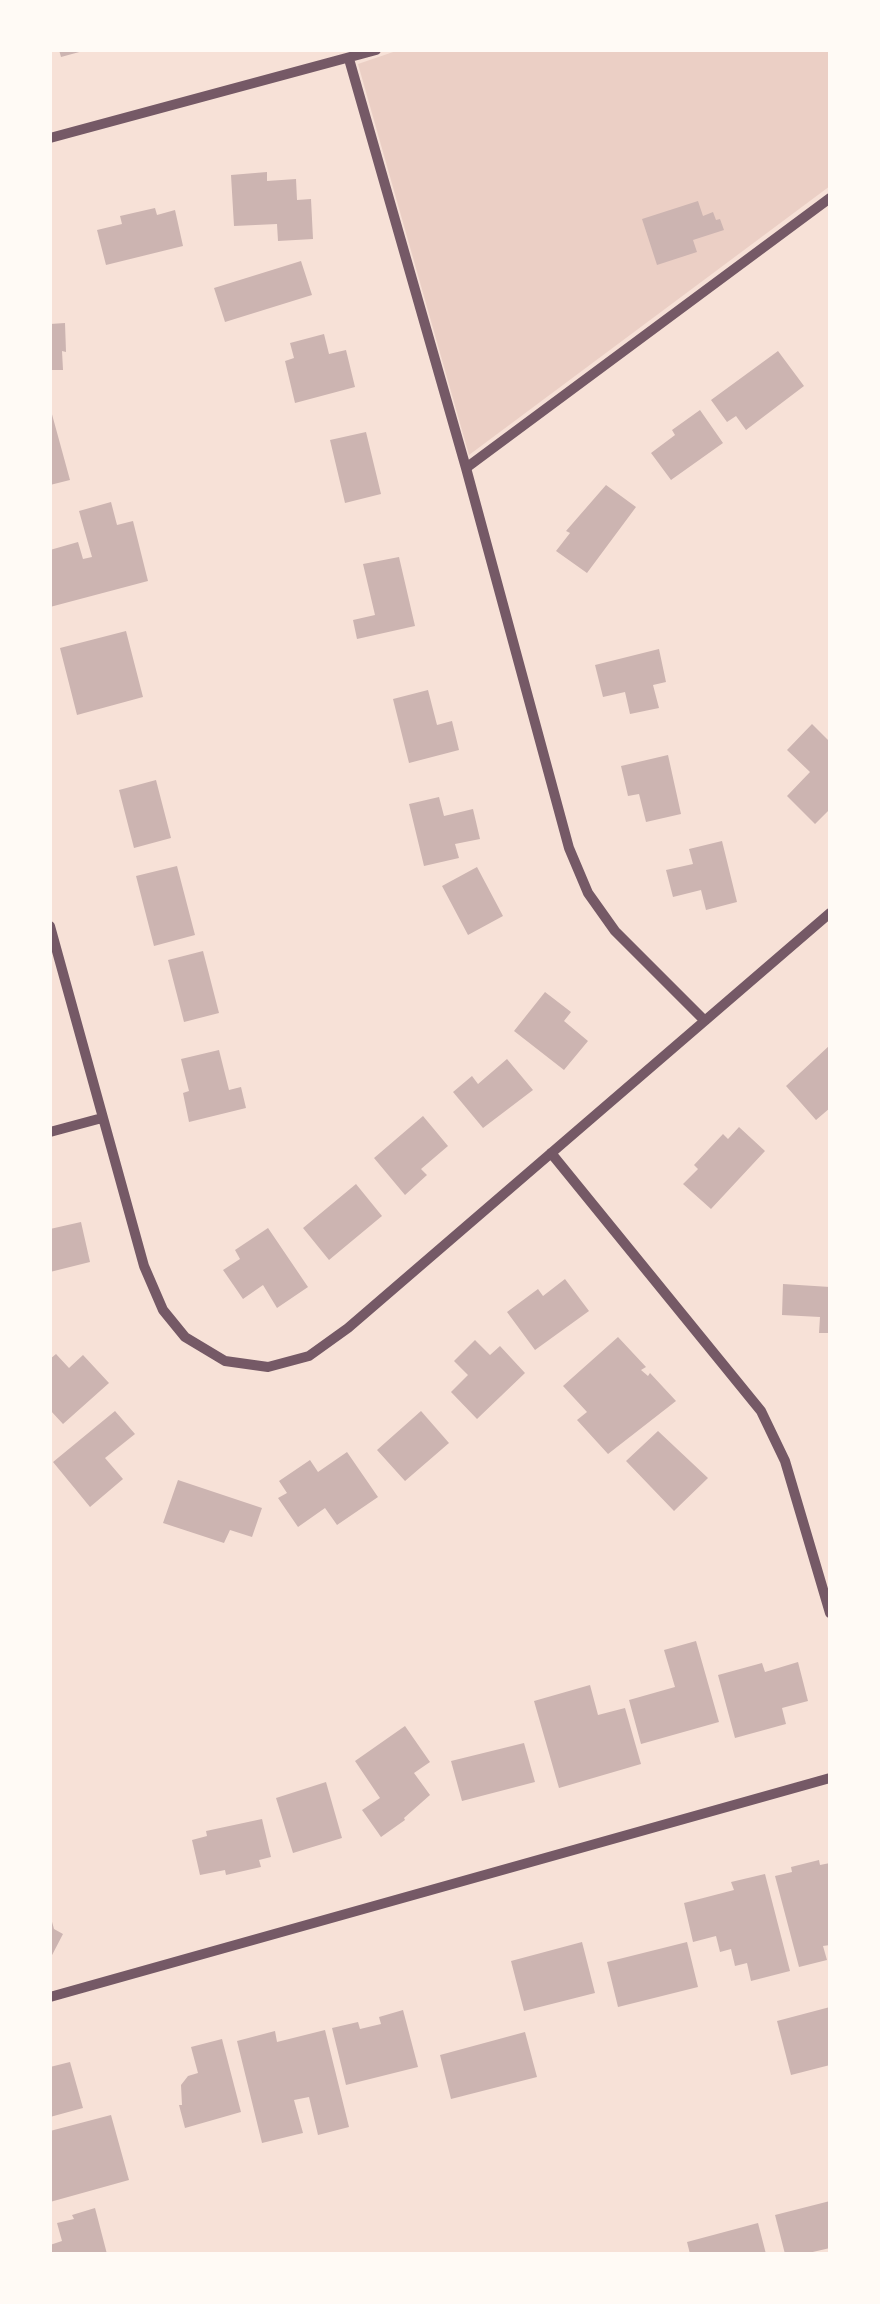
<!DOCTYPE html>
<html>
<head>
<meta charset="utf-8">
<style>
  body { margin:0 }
  #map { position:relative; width:880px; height:2304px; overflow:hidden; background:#f7e1d7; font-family:Jost,sans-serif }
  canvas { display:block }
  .frame { position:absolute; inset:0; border:52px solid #fffaf5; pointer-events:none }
</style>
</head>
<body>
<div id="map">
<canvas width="880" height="2304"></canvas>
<div class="frame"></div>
</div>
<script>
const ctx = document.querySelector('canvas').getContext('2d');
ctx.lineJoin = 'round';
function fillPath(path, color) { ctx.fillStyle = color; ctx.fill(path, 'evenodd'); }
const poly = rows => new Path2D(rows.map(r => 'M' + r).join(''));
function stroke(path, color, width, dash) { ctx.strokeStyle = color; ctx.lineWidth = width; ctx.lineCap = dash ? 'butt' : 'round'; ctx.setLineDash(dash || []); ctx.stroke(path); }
fillPath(poly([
  [399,50,830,50,830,186,469,455,358,64]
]), '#ebcfc5');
fillPath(poly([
  [59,50,83,50,83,51,61,57],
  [267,172,267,181,296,179,297,200,311,199,313,239,278,241,277,224,234,226,231,175],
  [698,201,703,216,713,212,716,220,720,219,724,230,693,240,697,252,657,265,642,219],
  [155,208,157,215,175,210,183,246,106,265,97,230,122,224,120,216],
  [301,261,312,295,225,322,214,288],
  [65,323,66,352,62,351,63,370,50,370,50,324],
  [324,334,329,354,346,350,355,387,295,403,285,361,294,358,290,343],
  [778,351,804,386,746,430,736,416,727,422,711,400],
  [50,407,70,480,50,485],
  [700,410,723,443,671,480,651,453,675,435,672,430],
  [366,432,381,494,345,503,330,440],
  [606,485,636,507,587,573,556,551,570,533,566,531],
  [111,502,117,525,133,521,148,581,50,607,50,550,78,542,83,559,92,557,79,511],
  [399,557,415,626,357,639,353,620,375,615,363,564],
  [126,631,143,697,77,715,60,648],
  [659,649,666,682,653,685,659,708,630,714,625,692,603,697,595,665],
  [428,690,437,725,452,721,459,750,409,763,393,699],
  [812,724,830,742,830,809,815,824,787,796,810,772,787,750],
  [668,755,681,814,646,822,639,794,628,796,621,766],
  [156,780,171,838,134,848,119,790],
  [439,797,444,816,473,809,480,839,455,844,459,858,424,866,409,804],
  [722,841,737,902,706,910,701,890,673,897,666,870,693,864,689,849],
  [177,866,195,935,154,946,136,876],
  [477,867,503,916,468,935,442,886],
  [203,951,219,1013,184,1022,168,960],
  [545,992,571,1012,564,1021,588,1041,564,1070,514,1031],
  [830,1045,830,1108,816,1120,786,1086],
  [219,1050,229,1090,241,1087,246,1108,189,1122,183,1093,189,1091,181,1059],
  [507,1059,533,1090,483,1128,453,1092,472,1076,478,1084],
  [423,1116,448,1146,421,1169,427,1175,405,1195,374,1158],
  [739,1127,765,1151,711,1209,683,1184,698,1169,694,1165,723,1134,728,1139],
  [356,1184,382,1216,329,1260,303,1228],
  [81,1222,90,1262,50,1272,50,1229],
  [268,1228,308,1287,277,1308,263,1285,243,1299,223,1270,240,1259,235,1250],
  [565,1279,589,1311,535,1350,507,1312,538,1289,543,1296],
  [783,1284,830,1287,830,1333,819,1333,820,1317,782,1315],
  [618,1337,646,1367,641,1370,648,1376,650,1373,676,1401,608,1454,577,1420,587,1412,563,1386],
  [475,1340,490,1355,500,1346,525,1373,477,1419,451,1392,468,1375,454,1361],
  [56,1354,69,1368,83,1355,109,1383,63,1424,50,1410,50,1359],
  [115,1411,135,1434,105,1458,123,1479,90,1507,53,1462],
  [421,1411,449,1443,405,1481,377,1450],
  [658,1431,708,1478,674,1511,626,1461],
  [347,1452,378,1497,337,1525,325,1508,298,1527,278,1498,287,1493,279,1481,310,1460,318,1472],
  [178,1480,262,1508,252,1537,230,1530,224,1543,163,1523],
  [696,1641,719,1722,641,1744,629,1700,675,1687,664,1650],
  [798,1662,808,1701,782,1708,786,1724,735,1738,718,1675,762,1663,765,1672],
  [590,1685,598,1715,625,1708,641,1764,559,1788,534,1701],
  [405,1726,430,1762,414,1773,430,1795,404,1818,405,1820,381,1837,362,1810,380,1798,355,1761],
  [524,1743,535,1782,462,1801,451,1761],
  [326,1782,342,1838,293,1853,276,1798],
  [262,1819,271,1857,259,1860,261,1867,226,1875,225,1870,200,1875,192,1840,207,1836,206,1831],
  [819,1860,820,1865,830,1863,830,1945,823,1946,827,1960,799,1967,775,1876,792,1872,791,1867],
  [765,1874,790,1971,751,1981,747,1963,735,1966,731,1949,720,1952,716,1936,693,1942,684,1903,734,1890,731,1882],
  [51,1918,54,1929,63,1934,50,1959],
  [582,1942,595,1993,524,2011,511,1961],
  [687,1942,698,1987,618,2007,607,1962],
  [830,2007,830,2065,791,2075,777,2021],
  [403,2010,418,2067,346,2085,332,2028,358,2022,360,2029,381,2024,379,2017],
  [325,2030,349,2127,318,2135,309,2097,294,2100,303,2133,262,2143,237,2041,275,2031,277,2042],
  [525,2032,537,2077,451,2099,440,2055],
  [222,2039,241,2112,185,2128,179,2105,182,2105,181,2085,188,2076,198,2073,191,2047],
  [70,2062,83,2108,50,2117,50,2067],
  [111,2115,129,2180,50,2202,50,2131],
  [830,2201,830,2248,804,2254,785,2254,775,2215],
  [95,2208,107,2254,50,2254,50,2245,62,2241,57,2223,74,2219,72,2215],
  [758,2223,766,2254,690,2254,687,2242]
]), '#ccb4b1');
stroke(poly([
  [349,59,466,468,569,848,588,893,615,931,704,1020],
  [50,138,376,50],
  [466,468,830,198],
  [50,926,144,1266,163,1310,185,1337,225,1361,268,1367,309,1356,348,1328,830,913],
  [50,1132,102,1118],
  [551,1153,761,1411,785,1461,830,1613],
  [50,1997,830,1778]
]), '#755966', 10);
</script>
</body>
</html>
